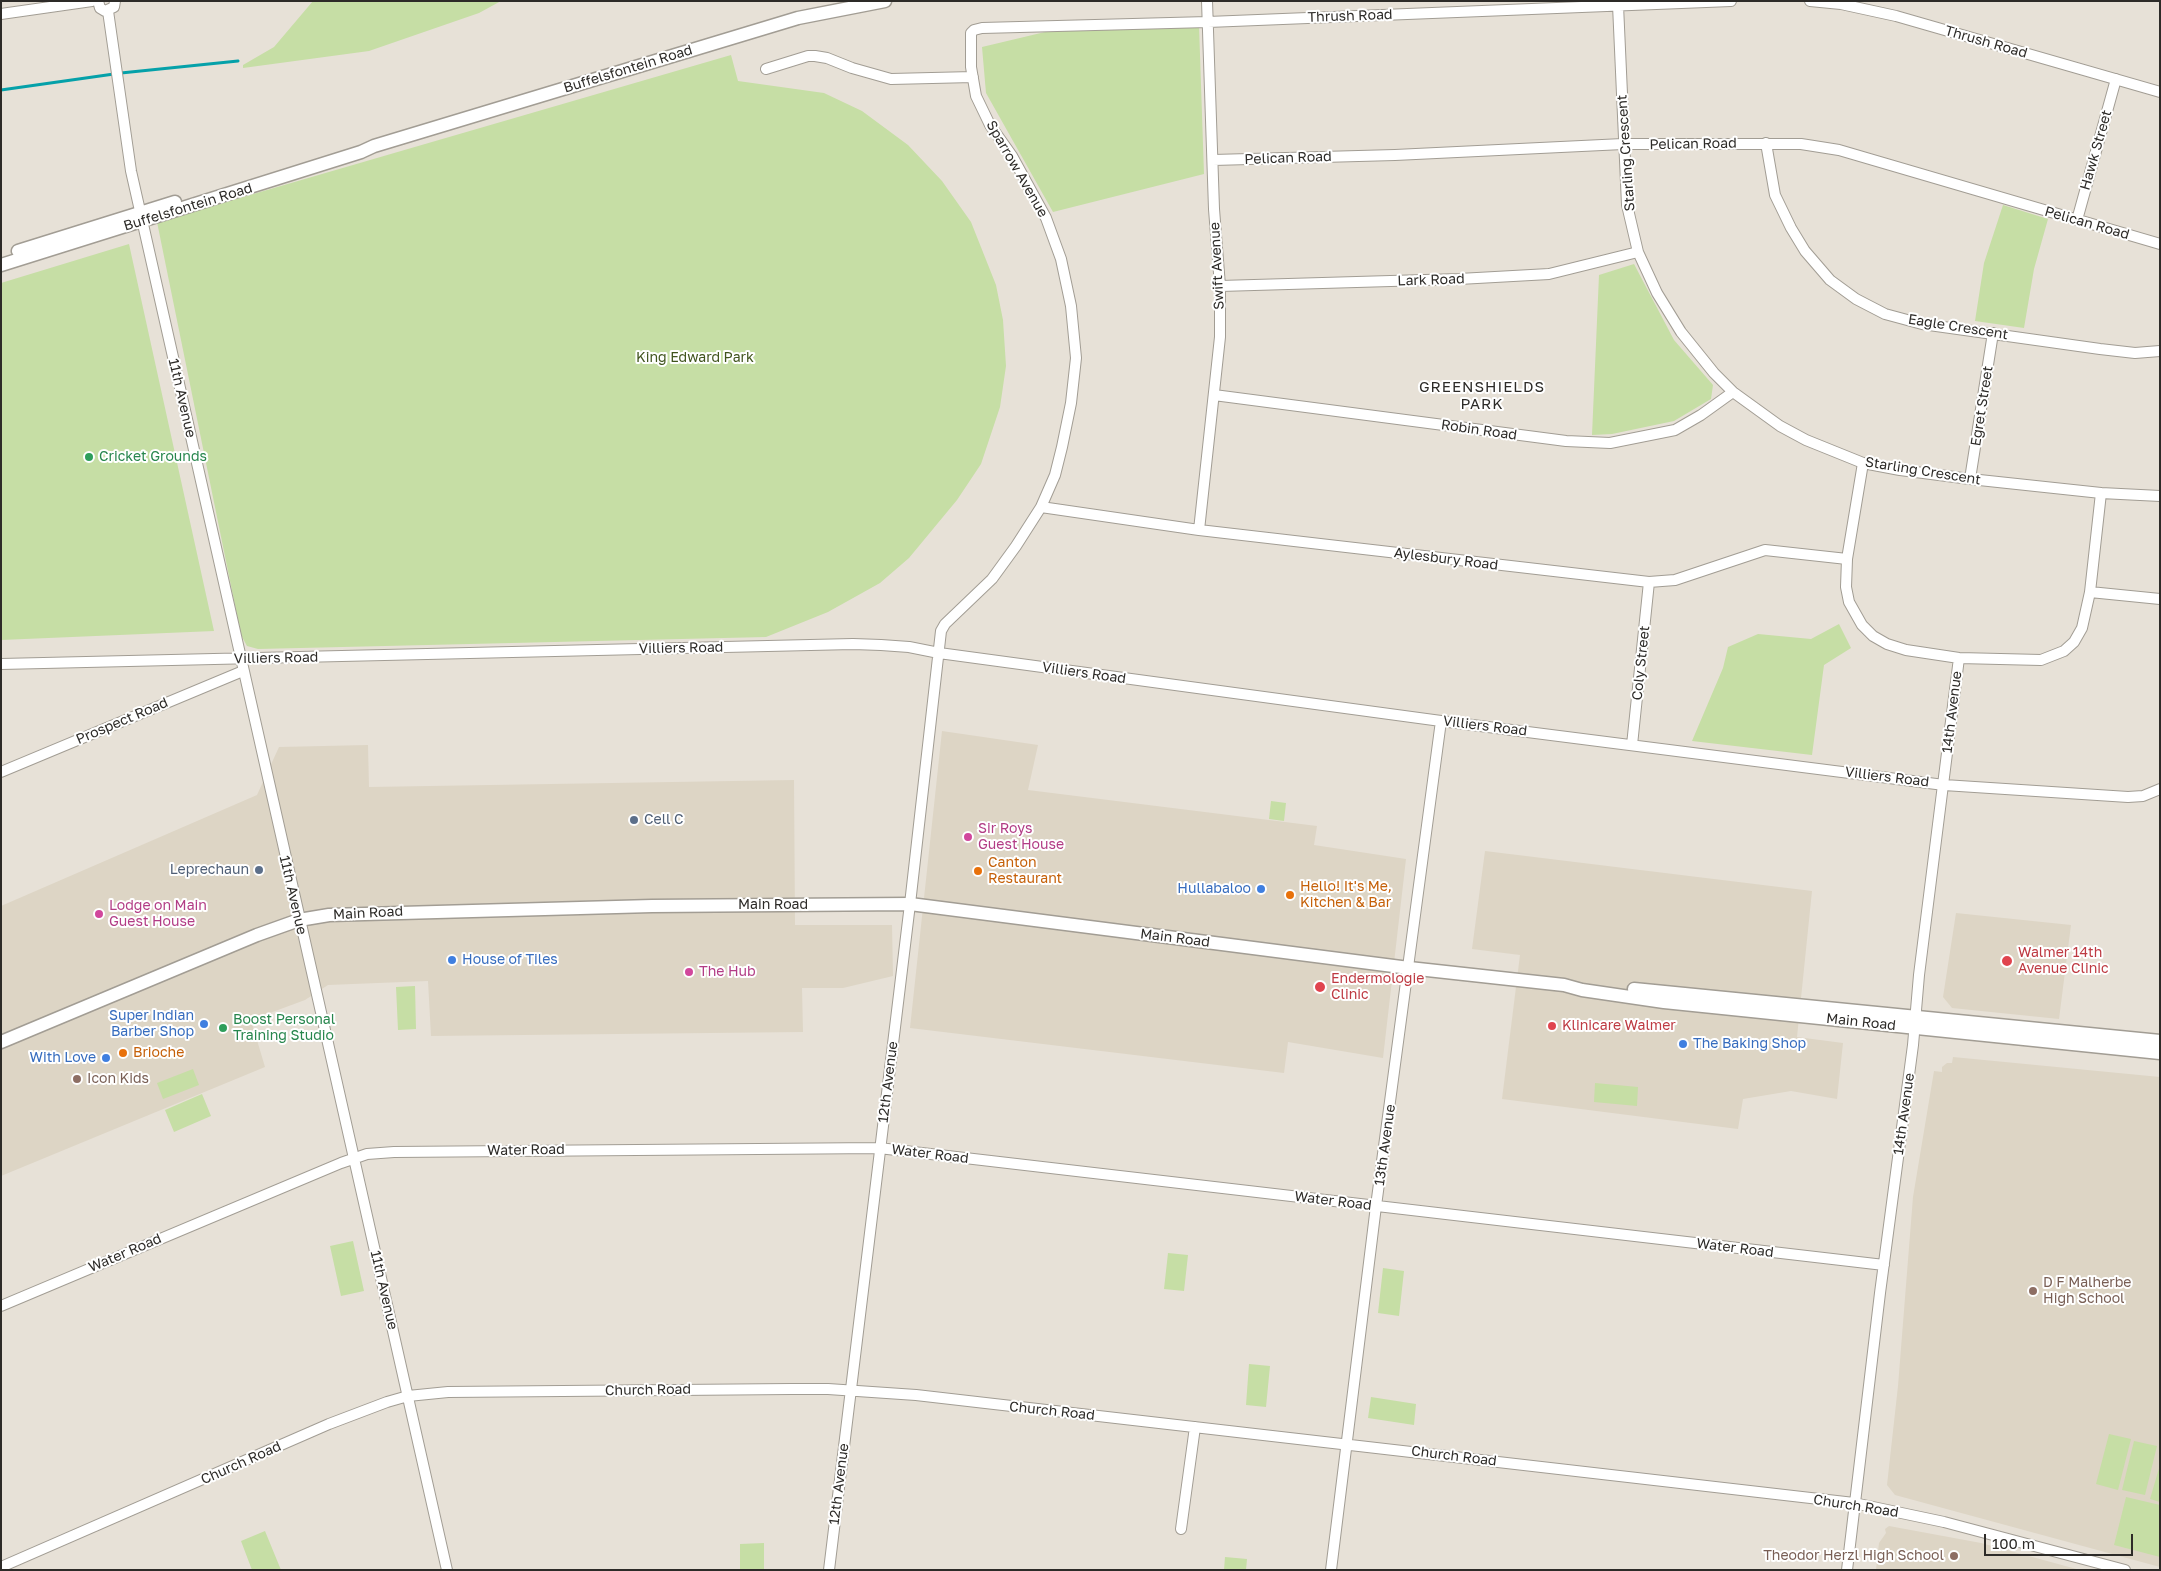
<!DOCTYPE html>
<html>
<head>
<meta charset="utf-8">
<style>
  body { margin:0 }
  #map { position:relative; width:2161px; height:1571px; overflow:hidden; background:#e7e1d7; font-family:"Golos Text",sans-serif }
  canvas { display:block }
  .frame { position:absolute; inset:0; border:2px solid #2d2b28; pointer-events:none }
  .scale { position:absolute; left:1984px; top:1534px; width:149px; height:22px; box-sizing:border-box; border:2px solid #2d2b28; border-top:0; padding-left:6px; font-size:15px; line-height:18px; white-space:nowrap; color:#2d2b28; -webkit-text-stroke:4px #fff; paint-order:stroke }
</style>
</head>
<body>
<div id="map">
<canvas width="2161" height="1571"></canvas>
<div class="frame"></div>
<div class="scale">100 m</div>
</div>
<script>
const ctx = document.querySelector('canvas').getContext('2d');
ctx.lineJoin = 'round';
function fillPath(path, color) { ctx.fillStyle = color; ctx.fill(path, 'evenodd'); }
const poly = rows => new Path2D(rows.map(r => 'M' + r).join(''));
function stroke(path, color, width, dash) { ctx.strokeStyle = color; ctx.lineWidth = width; ctx.lineCap = dash ? 'butt' : 'round'; ctx.setLineDash(dash || []); ctx.stroke(path); }
function drawText(font, color, halo, rows, align = 'center') {
  ctx.font = font + ' "Golos Text",sans-serif'; ctx.lineWidth = 4; ctx.setLineDash([]); ctx.textBaseline = 'middle'; ctx.strokeStyle = halo; ctx.fillStyle = color; for (const [text, x, y, turn = 0] of rows) {
    ctx.save(); ctx.translate(x, y); ctx.rotate((+turn || 0) * Math.PI / 180); ctx.textAlign = isNaN(turn) ? turn : align; if (halo) ctx.strokeText(text, 0, 0); ctx.fillText(text, 0, 0); ctx.restore();
  }
}
fillPath(poly([
  [942,731,1038,745,1028,790,1317,826,1314,845,1406,859,1383,1058,1288,1042,1284,1073,910,1028],
  [368,745,369,787,794,780,795,925,892,925,893,976,843,988,802,988,803,1032,431,1036,428,981,328,985,305,1000,251,1020,265,1067,1,1176,1,906,257,795,279,747],
  [1485,851,1812,891,1797,1037,1843,1043,1837,1099,1791,1091,1743,1099,1738,1129,1502,1099,1520,955,1472,949],
  [1956,913,2071,925,2059,1019,1952,1008,1943,997],
  [1953,1057,2160,1077,2160,1567,1895,1495,1887,1485,1898,1386,1913,1197,1934,1071,1942,1072,1942,1067,1947,1063,1952,1063],
  [1889,1526,1981,1543,2080,1570,1876,1570,1879,1543,1886,1533,1885,1529]
]), '#ddd5c5');
fillPath(poly([
  [313,1,501,1,479,13,369,51,243,68,243,65,274,47],
  [1199,25,1204,174,1053,212,986,93,982,47,1045,32],
  [731,55,738,81,824,93,862,111,908,145,942,181,971,222,996,285,1003,320,1006,366,1000,407,981,464,957,500,909,558,880,583,828,612,766,637,258,649,247,646,241,635,157,222],
  [2003,205,2048,219,2034,269,2024,328,1975,321,1984,263],
  [129,244,214,631,1,640,1,283],
  [1634,264,1674,340,1713,385,1711,399,1674,421,1612,434,1592,435,1599,275],
  [1839,624,1851,648,1824,665,1812,755,1692,741,1723,668,1728,647,1758,634,1811,639],
  [1271,801,1286,803,1284,821,1269,819],
  [415,986,416,1029,398,1030,396,987],
  [193,1069,199,1085,163,1099,157,1083],
  [1595,1083,1638,1087,1637,1106,1594,1102],
  [202,1094,211,1116,174,1132,165,1110],
  [353,1241,364,1291,341,1296,330,1246],
  [1168,1253,1188,1255,1184,1291,1164,1289],
  [1383,1268,1404,1271,1399,1316,1378,1313],
  [1249,1364,1270,1366,1266,1407,1246,1405],
  [1371,1397,1416,1404,1414,1425,1368,1418],
  [2109,1434,2131,1439,2118,1490,2096,1484],
  [2134,1441,2157,1446,2145,1495,2122,1490],
  [2160,1465,2160,1502,2150,1499],
  [2126,1497,2160,1505,2160,1557,2114,1545],
  [265,1531,281,1570,252,1570,241,1541],
  [764,1543,764,1570,740,1570,740,1544],
  [1225,1557,1247,1559,1246,1570,1224,1570]
]), '#c6dea5');
stroke(poly([
  [1,90,121,73,238,61]
]), '#05a1a9', 3);
const minor = poly([
  [98,1,100,8,105,11,114,7,115,1],
  [1810,1,1841,4,1896,16,2160,92],
  [1618,5,1627,205,1638,252,1657,293,1681,332,1714,373,1733,392,1780,426,1806,440,1863,463,1900,470,1970,479,2101,493,2160,496],
  [108,11,131,171,447,1570],
  [1,14,92,1],
  [766,69,808,56,815,56,827,58,852,68,891,79,973,77],
  [1766,143,1775,195,1791,228,1805,251,1830,280,1856,299,1885,314,1922,324,2100,349,2135,353,2160,351],
  [1213,160,1395,155,1623,144,1801,144,1839,150,2160,244],
  [2077,220,2116,79],
  [1220,286,1459,279,1549,274,1638,252],
  [1214,395,1566,441,1610,443,1675,430,1701,415,1733,392],
  [1863,463,1847,559,1846,587,1849,602,1862,625,1873,636,1887,644,1906,650,1959,658,2041,660,2064,651,2074,642,2082,628,2090,592,2101,493],
  [1970,479,1993,333],
  [1041,507,1199,530,1649,582,1675,580,1765,550,1847,559],
  [1199,530,1220,337,1220,286,1214,209,1207,1],
  [2090,592,2160,599],
  [1,664,853,644,881,645,909,647,939,653,1441,721,1944,785,2128,797,2143,796,2160,789],
  [1632,745,1649,582],
  [1,772,243,671],
  [1,1306,341,1163,367,1154,394,1152,879,1148,1884,1265],
  [1181,1529,1195,1427],
  [1,1567,329,1424,387,1402,408,1396,448,1392,791,1389,828,1389,916,1395,1854,1503,1944,1522,2125,1570],
  [829,1570,910,904,941,631,945,624,992,579,1016,546,1041,507,1055,475,1062,447,1071,403,1076,358,1071,306,1061,259,1046,218,1012,156,990,125,976,96,971,67,971,33,974,30,982,28,1208,22,1731,1],
  [1331,1570,1376,1206,1441,721],
  [1847,1570,1880,1293,1913,1045,1919,975,1959,658]
]);
const major = poly([
  [18,251,175,202],
  [1,265,361,152,374,146,798,18,885,1],
  [1634,989,2160,1041],
  [1,1042,257,935,299,920,329,915,652,906,910,904,1409,968,1564,985,1582,990,1664,1002,2160,1053]
]);
stroke(minor, '#a29d94', 12);
stroke(major, '#a29d94', 15);
stroke(minor, '#fff', 10);
stroke(major, '#fff', 12);
for (const [x, y, r, color] of [
  [89,457,5,"#2e9e5b"],
  [634,820,5,"#5c6f8a"],
  [968,837,5,"#d1479c"],
  [259,870,5,"#5c6f8a"],
  [978,871,5,"#e8710a"],
  [1261,889,5,"#3f7fe0"],
  [1290,895,5,"#e8710a"],
  [99,914,5,"#d1479c"],
  [452,960,5,"#3f7fe0"],
  [2007,961,6,"#e0444e"],
  [689,972,5,"#d1479c"],
  [1320,987,6,"#e0444e"],
  [204,1024,5,"#3f7fe0"],
  [1552,1026,5,"#e0444e"],
  [223,1028,5,"#2e9e5b"],
  [1683,1044,5,"#3f7fe0"],
  [123,1053,5,"#e8710a"],
  [106,1058,5,"#3f7fe0"],
  [77,1079,5,"#8d6e63"],
  [2033,1291,5,"#8d6e63"],
  [1954,1556,5,"#8d6e63"]
]) { const dot = new Path2D(); dot.arc(x, y, r, 0, 2 * Math.PI); ctx.fillStyle = color; ctx.fill(dot); stroke(dot, '#fff', 2); }
drawText('14px', '#2d2b28', '#fff', [
  ["Thrush Road",1350,16,-2],
  ["Thrush Road",1986,42,16],
  ["Buffelsfontein Road",628,69,-17],
  ["Pelican Road",1693,144,-1],
  ["Hawk Street",2096,150,-74],
  ["Starling Crescent",1626,153,-94],
  ["Pelican Road",1288,158,-2],
  ["Sparrow Avenue",1017,169,60],
  ["Buffelsfontein Road",188,207,-17],
  ["Pelican Road",2087,223,16],
  ["Swift Avenue",1217,266,-93],
  ["Lark Road",1431,280,-2],
  ["Eagle Crescent",1958,327,9],
  ["11th Avenue",182,398,77],
  ["Egret Street",1982,406,-81],
  ["Robin Road",1479,430,8],
  ["Starling Crescent",1923,471,9],
  ["Aylesbury Road",1446,559,7],
  ["Villiers Road",681,648,-1],
  ["Villiers Road",276,658,-1],
  ["Coly Street",1641,663,-84],
  ["Villiers Road",1084,673,8],
  ["14th Avenue",1952,712,-83],
  ["Prospect Road",122,721,-23],
  ["Villiers Road",1485,726,7],
  ["Villiers Road",1887,777,7],
  ["11th Avenue",293,895,77],
  ["Main Road",773,905],
  ["Main Road",368,913,-3],
  ["Main Road",1175,938,7],
  ["Main Road",1861,1022,6],
  ["12th Avenue",888,1082,-83],
  ["14th Avenue",1904,1114,-82],
  ["13th Avenue",1385,1145,-82],
  ["Water Road",526,1150,-1],
  ["Water Road",930,1154,7],
  ["Water Road",1333,1201,7],
  ["Water Road",1735,1248,7],
  ["Water Road",125,1253,-23],
  ["11th Avenue",384,1290,77],
  ["Church Road",648,1390,-1],
  ["Church Road",1052,1411,6],
  ["Church Road",1454,1456,7],
  ["Church Road",241,1463,-24],
  ["12th Avenue",839,1484,-83],
  ["Church Road",1856,1506,9]
]);
drawText('14px', '#40541d', '#fff', [
  ["King Edward Park",695,358]
]);
drawText('14px', '#27864d', '#fff', [
  ["Cricket Grounds",99,457],
  ["Boost Personal",233,1020],
  ["Training Studio",233,1036]
], 'left');
drawText('14px', '#4e5e75', '#fff', [
  ["Cell C",644,820],
  ["Leprechaun",249,870,"right"]
], 'left');
drawText('14px', '#b23c85', '#fff', [
  ["Sir Roys",978,829],
  ["Guest House",978,845],
  ["Lodge on Main",109,906],
  ["Guest House",109,922],
  ["The Hub",699,972]
], 'left');
drawText('14px', '#c56008', '#fff', [
  ["Canton",988,863],
  ["Restaurant",988,879],
  ["Hello! It's Me,",1300,887],
  ["Kitchen & Bar",1300,903],
  ["Brioche",133,1053]
], 'left');
drawText('14px', '#366cbe', '#fff', [
  ["Hullabaloo",1251,889],
  ["House of Tiles",462,960,"left"],
  ["Super Indian",194,1016],
  ["Barber Shop",194,1032],
  ["The Baking Shop",1693,1044,"left"],
  ["With Love",96,1058]
], 'right');
drawText('14px', '#be3a42', '#fff', [
  ["Walmer 14th",2018,953],
  ["Avenue Clinic",2018,969],
  ["Endermologie",1331,979],
  ["Clinic",1331,995],
  ["Klinicare Walmer",1562,1026]
], 'left');
drawText('14px', '#785e54', '#fff', [
  ["Icon Kids",87,1079],
  ["D F Malherbe",2043,1283],
  ["High School",2043,1299],
  ["Theodor Herzl High School",1944,1556,"right"]
], 'left');
ctx.letterSpacing = '1px';
drawText('15px', '#2d2b28', '#fff', [
  ["GREENSHIELDS",1482,387],
  ["PARK",1482,404]
]);
ctx.letterSpacing = '0px';
</script>
</body>
</html>
